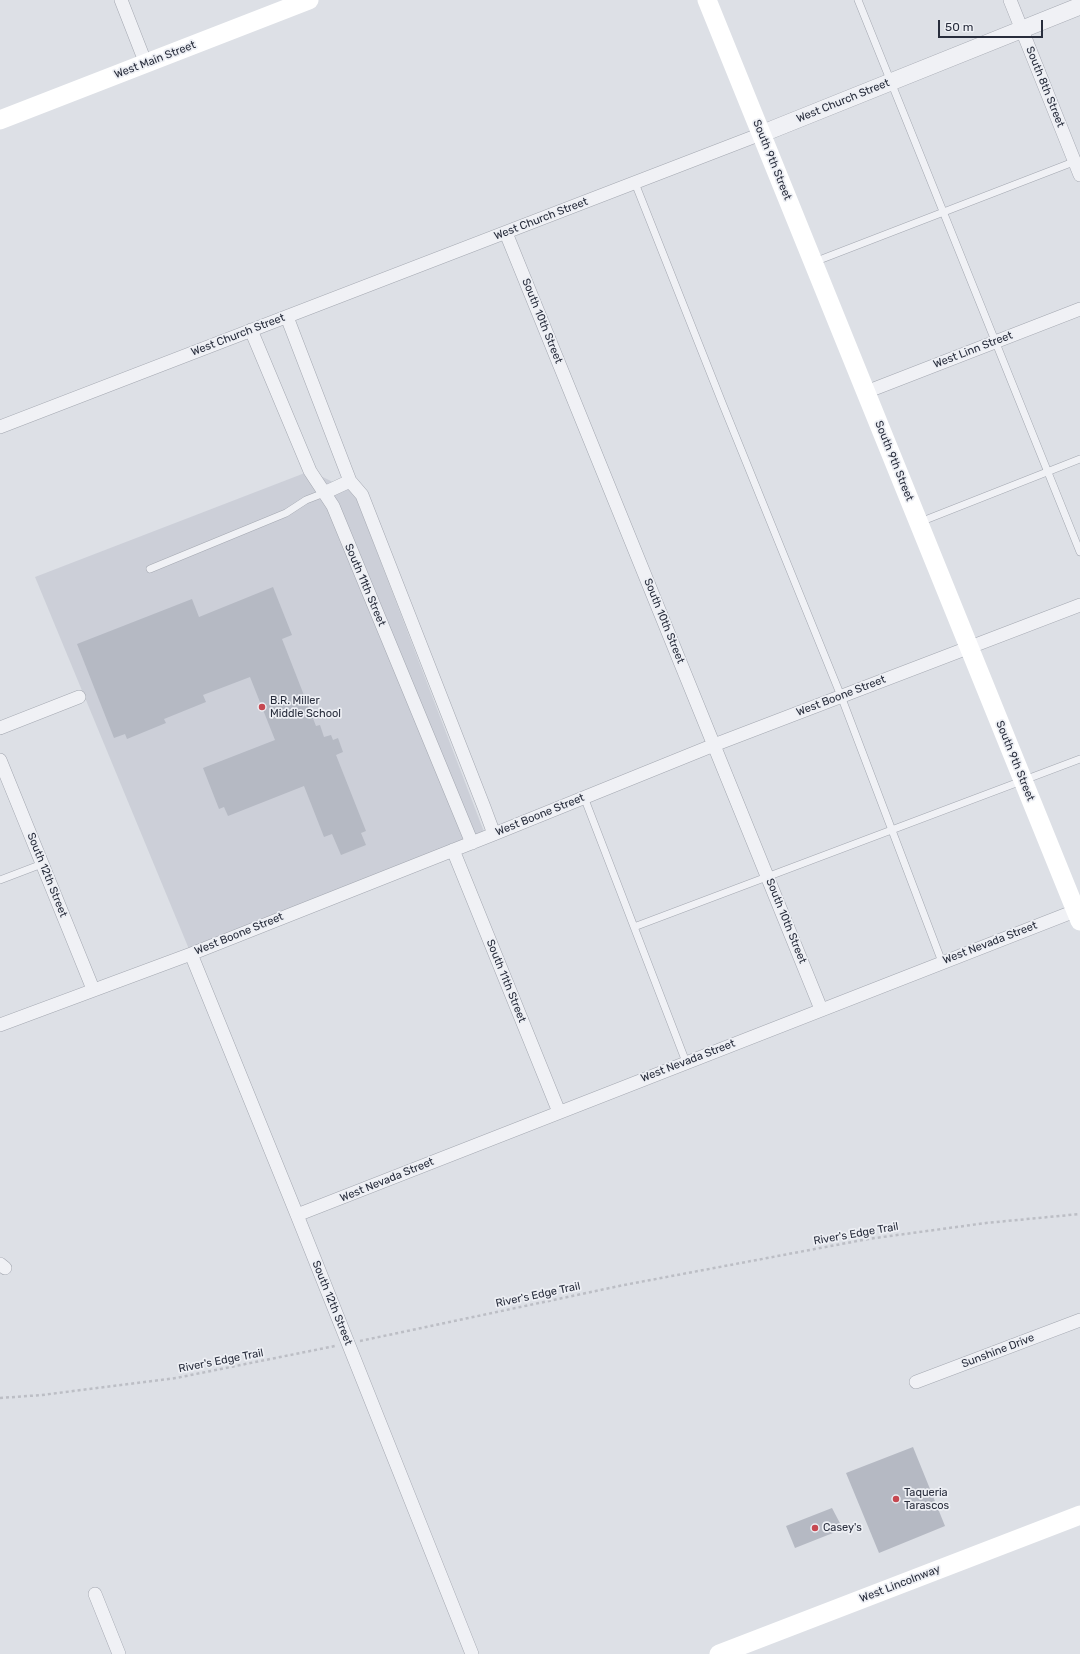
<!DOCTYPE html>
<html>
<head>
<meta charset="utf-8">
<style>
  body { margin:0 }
  #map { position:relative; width:1080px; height:1654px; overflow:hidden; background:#dde0e6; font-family:Rubik,sans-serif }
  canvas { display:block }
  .scale { position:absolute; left:938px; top:20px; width:105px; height:18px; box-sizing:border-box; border:2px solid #282d3c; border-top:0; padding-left:5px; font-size:12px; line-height:14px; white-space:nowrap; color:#282d3c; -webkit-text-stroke:3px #edeff4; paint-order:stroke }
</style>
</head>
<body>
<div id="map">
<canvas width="1080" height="1654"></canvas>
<div class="scale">50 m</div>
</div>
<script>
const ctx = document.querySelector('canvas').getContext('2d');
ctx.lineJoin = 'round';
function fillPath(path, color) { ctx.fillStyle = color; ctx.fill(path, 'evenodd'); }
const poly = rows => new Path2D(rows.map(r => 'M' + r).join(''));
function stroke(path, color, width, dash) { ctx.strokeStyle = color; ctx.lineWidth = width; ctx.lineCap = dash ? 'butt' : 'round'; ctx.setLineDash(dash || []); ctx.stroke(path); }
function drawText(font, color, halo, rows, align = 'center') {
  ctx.font = font + ' Rubik,sans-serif'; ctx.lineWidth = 3.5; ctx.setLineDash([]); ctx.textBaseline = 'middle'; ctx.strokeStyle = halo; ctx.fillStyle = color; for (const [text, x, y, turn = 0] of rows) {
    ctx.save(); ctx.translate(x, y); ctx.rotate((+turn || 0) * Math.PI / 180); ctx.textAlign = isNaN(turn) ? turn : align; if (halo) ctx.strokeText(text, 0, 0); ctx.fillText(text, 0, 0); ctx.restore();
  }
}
fillPath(poly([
  [310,471,354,492,486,837,191,954,35,577]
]), '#cccfd8');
fillPath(poly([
  [273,587,292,635,282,639,316,726,320,725,324,737,331,735,333,740,338,738,343,752,336,755,366,831,361,833,366,845,341,855,332,834,324,837,304,786,228,816,224,807,219,809,203,768,275,740,250,677,203,695,206,702,164,719,166,723,127,739,125,734,114,738,77,644,192,599,199,617],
  [913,1447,945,1526,879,1553,846,1473],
  [832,1508,843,1529,795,1548,786,1526]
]), '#b5b9c3');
const service = poly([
  [858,0,1080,552],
  [635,183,723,405,841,696,942,962],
  [814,262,1076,161],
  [920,522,1080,459],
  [150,569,286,513,306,500,324,493],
  [584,797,686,1062],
  [0,880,42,864],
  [634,927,1080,759]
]);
const minor = poly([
  [121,0,146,64],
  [1010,0,1080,175],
  [506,233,821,1009],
  [287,317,350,481,362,495,484,807,494,834],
  [251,330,310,471,333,506,472,843],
  [866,392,1080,309],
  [0,427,761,134],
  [324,493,350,481],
  [0,728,79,697],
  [0,760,93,989],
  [453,850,559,1112],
  [191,954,297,1215,472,1654],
  [0,1025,191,954,494,834,714,745,1080,605],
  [297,1215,1080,909],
  [0,1264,5,1268],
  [916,1382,1080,1320],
  [95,1594,119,1654]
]);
const tertiary = poly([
  [761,134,1080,6]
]);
stroke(service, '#a3a7b0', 8);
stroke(minor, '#a3a7b0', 14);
stroke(tertiary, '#a3a7b0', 18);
stroke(poly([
  [360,1341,624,1285,868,1239,986,1223,1080,1214],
  [0,1398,42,1395,176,1378,335,1346]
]), '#bcbec5', 2.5, [3, 3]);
stroke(service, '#f0f1f5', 7);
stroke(minor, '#f0f1f5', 13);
stroke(tertiary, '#f0f1f5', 17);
stroke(poly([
  [707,0,1080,921],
  [0,120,309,0],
  [719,1654,1080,1515]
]), '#fff', 19);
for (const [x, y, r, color] of [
  [262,707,4,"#c64851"],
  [896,1499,4,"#c64851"],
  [815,1528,4,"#c64851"]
]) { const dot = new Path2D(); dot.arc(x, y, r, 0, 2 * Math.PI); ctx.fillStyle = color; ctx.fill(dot); stroke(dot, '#edeff4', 1.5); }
drawText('11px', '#282d3c', '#edeff4', [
  ["West Main Street",155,60,-21],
  ["South 8th Street",1045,87,68],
  ["West Church Street",843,101,-22],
  ["South 9th Street",772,160,68],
  ["West Church Street",541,219,-21],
  ["South 10th Street",542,321,68],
  ["West Church Street",238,335,-21],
  ["West Linn Street",973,350,-21],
  ["South 9th Street",894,461,68],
  ["South 11th Street",365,585,67],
  ["South 10th Street",664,621,68],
  ["West Boone Street",841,696,-21],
  ["South 9th Street",1015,761,68],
  ["West Boone Street",540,815,-22],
  ["South 12th Street",47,875,68],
  ["South 10th Street",786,921,68],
  ["West Boone Street",239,934,-22],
  ["West Nevada Street",990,943,-21],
  ["South 11th Street",506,981,68],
  ["West Nevada Street",688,1061,-21],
  ["West Nevada Street",387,1180,-22],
  ["River's Edge Trail",856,1234,-10],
  ["River's Edge Trail",538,1295,-12],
  ["South 12th Street",332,1303,68],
  ["Sunshine Drive",998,1351,-21],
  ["River's Edge Trail",221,1361,-11],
  ["West Lincolnway",900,1584,-21]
]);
drawText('11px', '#282d3c', '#edeff4', [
  ["B.R. Miller",270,701],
  ["Middle School",270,714],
  ["Taqueria",904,1493],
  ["Tarascos",904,1506],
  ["Casey's",823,1528]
], 'left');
</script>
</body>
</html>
